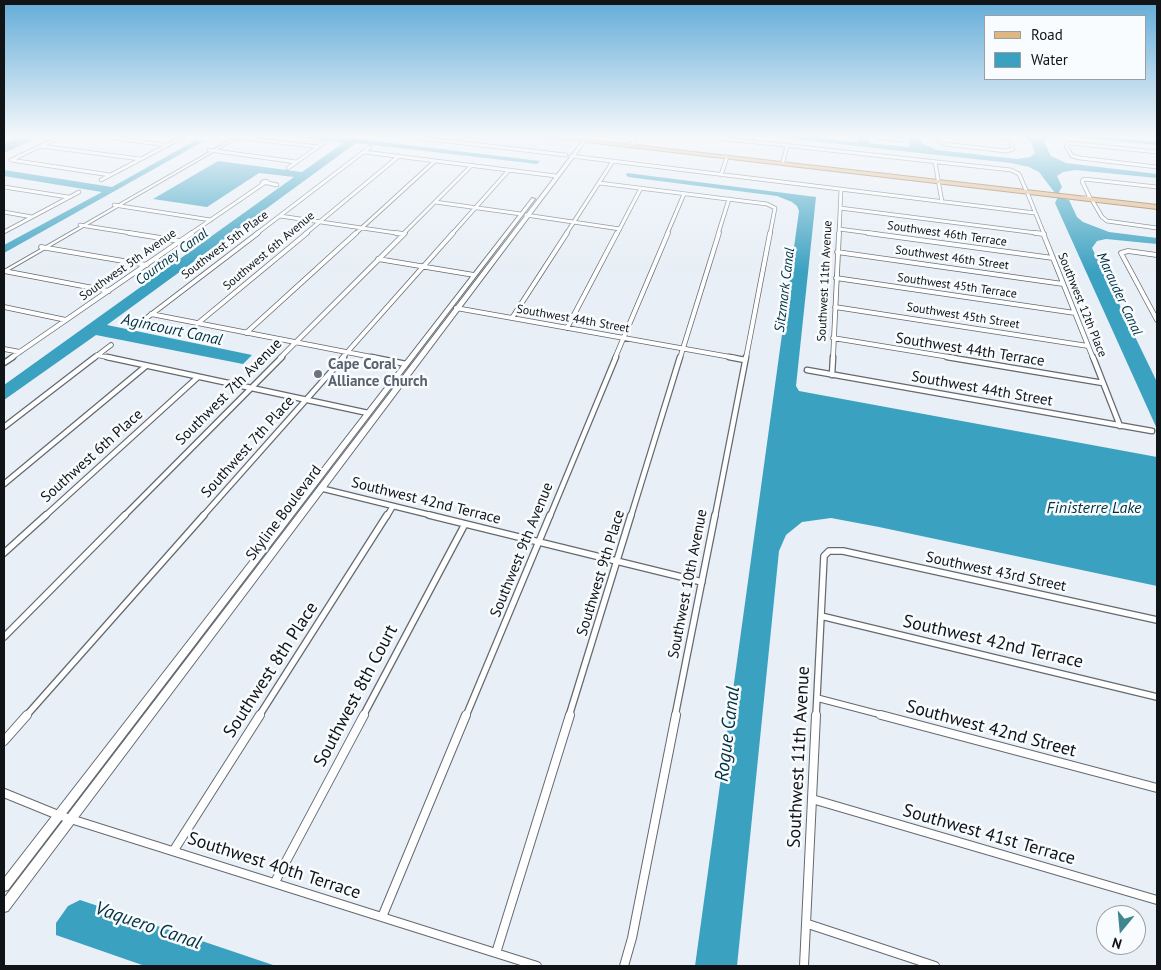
<!DOCTYPE html>
<html>
<head>
<meta charset="utf-8">
<style>
  body { margin:0 }
  #map { position:relative; width:1161px; height:970px; overflow:hidden; background:#e8eff6; font-family:"PT Sans",sans-serif }
  canvas { display:block }
  .frame { position:absolute; inset:0; border:5px solid #111416; pointer-events:none }
  .legend { position:absolute; left:984px; top:15px; width:162px; height:65px; box-sizing:border-box; background:#f9fcff; border:1px solid #9c9fa2; margin:0; padding:6px 9px; list-style:none; font-size:15px; color:#111416 }
  .legend li { display:flex; align-items:center; gap:10px; height:25px }
  .legend b { width:25px; border:1px solid #9c9fa2 }
  .north { position:absolute; left:1096px; top:905px; width:50px; height:50px; box-sizing:border-box; background:#f9fcff; border:1px solid #9c9fa2; border-radius:50%; rotate:197deg; font-size:14px; font-weight:700; line-height:20px; text-align:center; color:#111416 }
  .north::after { content:''; display:block; margin:auto; width:18px; height:22px; background:#3f868d; clip-path:polygon(50% 0,100% 100%,50% 72%,0 100%) }
</style>
</head>
<body>
<div id="map">
<canvas width="1161" height="970"></canvas>
<div class="frame"></div>
<ul class="legend">
<li><b style="height:6px;background:#e1b685"></b>Road</li>
<li><b style="height:14px;background:#3ba1c1"></b>Water</li>
</ul>
<div class="north">N</div>
</div>
<script>
const ctx = document.querySelector('canvas').getContext('2d');
ctx.lineJoin = 'round';
function fillPath(path, color) { ctx.fillStyle = color; ctx.fill(path, 'evenodd'); }
const poly = rows => new Path2D(rows.map(r => 'M' + r).join(''));
function stroke(path, color, width, dash) { ctx.strokeStyle = color; ctx.lineWidth = width; ctx.lineCap = dash ? 'butt' : 'round'; ctx.setLineDash(dash || []); ctx.stroke(path); }
function drawText(font, color, halo, rows, align = 'center') {
  ctx.font = font + ' "PT Sans",sans-serif'; ctx.lineWidth = 5; ctx.setLineDash([]); ctx.textBaseline = 'middle'; ctx.strokeStyle = halo; ctx.fillStyle = color; for (const [text, x, y, turn = 0] of rows) {
    ctx.save(); ctx.translate(x, y); ctx.rotate((+turn || 0) * Math.PI / 180); ctx.textAlign = isNaN(turn) ? turn : align; if (halo) ctx.strokeText(text, 0, 0); ctx.fillText(text, 0, 0); ctx.restore();
  }
}
fillPath(poly([
  [408,136,538,136,576,140,571,148,540,144,534,151]
]), '#d8e5f1');
fillPath(poly([
  [15,136,42,136,4,153,4,145],
  [294,136,333,136,540,161,537,164,356,143,107,325,252,355,243,364,96,335,4,400,4,385,294,177,259,173,207,207,153,199,218,161,302,172,343,143],
  [765,136,818,136,820,138,855,142,858,141,858,136,868,136,869,143,907,147,909,146,908,136,918,136,922,143,937,150,1017,159,1030,157,1035,153,1031,142,1024,136,1095,136,1157,142,1157,145,1061,136,1048,138,1044,142,1051,156,1066,163,1157,174,1157,178,1075,170,1063,172,1057,176,1062,187,1059,192,1061,198,1069,200,1077,217,1083,222,1109,232,1157,238,1157,244,1106,239,1097,241,1092,248,1157,382,1157,429,1055,203,1058,197,1039,172,1029,167,1011,163],
  [196,140,204,141,4,253,4,245,102,192,4,176,4,170,112,187],
  [627,173,816,197,796,386,799,391,1157,457,1157,586,879,527,831,518,802,522,786,535,779,551,737,966,695,966,799,211,797,206,792,202,777,196,628,177,626,175],
  [80,900,110,910,276,966,145,966,56,935,56,923,68,906]
]), '#3ba1c1');
const minorFar4 = poly([
  [99,136,167,145],
  [229,136,318,147],
  [403,136,566,155],
  [700,136,1011,170,1019,174,1026,190],
  [938,136,939,141,944,144,1006,151,1013,149,1009,139,997,136],
  [875,137,901,140],
  [632,144,637,136],
  [40,146,140,159],
  [209,150,296,162],
  [364,152,556,176],
  [1157,152,1070,143,1066,146,1072,156,1080,158,1157,167],
  [571,156,1035,213],
  [11,160,110,175],
  [11,160,62,136],
  [783,162,787,145],
  [935,162,942,202],
  [288,168,325,142],
  [721,175,727,157],
  [101,180,185,136],
  [266,181,269,183,262,183,263,182,266,181],
  [268,183,277,185],
  [599,183,767,204,775,208,770,234],
  [4,187,68,197],
  [1027,192,1044,234],
  [1084,198,1090,198,1082,181,1084,179,1157,187],
  [1092,200,1102,217,1107,221,1157,228],
  [435,202,521,214],
  [114,205,211,220],
  [840,208,1044,234],
  [4,212,32,217],
  [526,215,620,229],
  [280,216,403,234],
  [80,225,137,234],
  [839,229,877,234],
  [4,232,79,192],
  [190,234,263,184],
  [256,234,370,147],
  [305,234,399,156],
  [355,234,435,161],
  [403,234,472,165],
  [452,234,509,170],
  [566,234,613,161],
  [617,234,641,188],
  [667,234,684,194],
  [718,234,729,199],
  [839,234,841,189]
]);
const minorFar3 = poly([
  [129,233,180,241],
  [396,233,403,234],
  [868,233,1053,258],
  [1035,233,1044,234],
  [1043,233,1093,358],
  [41,247,147,265],
  [837,252,1063,284],
  [1157,255,1128,251,1121,253,1157,320],
  [378,259,474,275],
  [4,271,109,291],
  [836,278,1075,313],
  [4,307,66,320],
  [835,307,1088,346],
  [456,308,736,358],
  [151,314,377,358],
  [512,318,567,233],
  [140,323,258,233],
  [197,324,307,233],
  [567,328,617,233],
  [246,333,356,233],
  [833,338,955,358],
  [4,349,20,352],
  [97,355,112,358],
  [11,358,192,233],
  [94,358,111,345],
  [280,358,405,233],
  [342,358,453,233],
  [615,358,668,233],
  [680,358,719,233],
  [746,358,770,233],
  [833,358,839,233]
]);
const minorFar2 = poly([
  [107,357,368,413],
  [371,357,406,364],
  [729,357,745,360],
  [947,357,1103,383],
  [1093,357,1120,426],
  [4,363,13,357],
  [807,370,1152,431],
  [832,375,833,357],
  [4,427,95,357],
  [4,484,146,366],
  [320,488,434,516],
  [45,516,198,377],
  [124,516,282,357],
  [203,516,344,357],
  [387,516,393,506],
  [550,516,616,357],
  [631,516,680,357],
  [715,516,746,357]
]);
const minorFar1 = poly([
  [429,515,702,582],
  [4,553,46,515],
  [821,616,1157,697],
  [4,637,125,515],
  [817,698,886,716],
  [26,716,204,515],
  [259,716,387,515],
  [363,716,465,524],
  [466,716,550,515],
  [569,716,631,515],
  [675,716,715,515],
  [816,716,824,556,829,551,843,551,1157,620]
]);
const minor = poly([
  [881,715,1157,788],
  [4,741,27,715],
  [4,793,58,815,537,966],
  [812,799,1157,900],
  [174,850,260,715],
  [275,882,364,715],
  [382,917,466,715],
  [808,924,935,966],
  [496,953,570,715],
  [624,966,632,938,676,715],
  [804,966,816,715]
]);
const tertiary = poly([
  [237,136,241,136,4,273,4,270,237,136],
  [586,136,590,136,8,911,4,912,4,898,586,136],
  [532,198,535,199,8,890,4,891,4,878,532,198]
]);
const primary = poly([
  [542,136,554,136,1157,205,1157,209,544,137,542,136]
]);
stroke(minorFar4, '#646a70', 4.5);
stroke(minorFar3, '#646a70', 5.5);
stroke(minorFar2, '#646a70', 7);
stroke(minorFar1, '#646a70', 8);
stroke(minor, '#646a70', 10);
stroke(tertiary, '#646a70', 2);
stroke(primary, '#8b5e29', 2);
stroke(minorFar4, '#fff', 3);
stroke(minorFar3, '#fff', 4);
stroke(minorFar2, '#fff', 4.5);
stroke(minorFar1, '#fff', 5.5);
stroke(minor, '#fff', 8);
fillPath(tertiary, '#fff');
fillPath(primary, '#e1b685');
const sky = ctx.createLinearGradient(0, 0, 0, 272);
sky.addColorStop(0, '#63acd8');
sky.addColorStop(0.5, '#f5f8fb');
sky.addColorStop(1, '#f5f8fb00');
ctx.fillStyle = sky;
ctx.fillRect(0, 0, 1161, 272);
for (const [x, y, r, color] of [
  [318,374,5,"#6b7280"]
]) { const dot = new Path2D(); dot.arc(x, y, r, 0, 2 * Math.PI); ctx.fillStyle = color; ctx.fill(dot); stroke(dot, '#f9fcff', 2); }
drawText('12px', '#111416', '#f9fcff', [
  ["Southwest 46th Terrace",947,234,8],
  ["Southwest 5th Place",225,245,-37],
  ["Southwest 6th Avenue",269,251,-40],
  ["Southwest 46th Street",952,258,8],
  ["Southwest 5th Avenue",128,265,-35],
  ["Southwest 11th Avenue",825,281,-87],
  ["Southwest 45th Terrace",957,286,8],
  ["Southwest 12th Place",1082,305,68],
  ["Southwest 45th Street",963,316,9],
  ["Southwest 44th Street",573,319,10]
]);
drawText('italic 14px', '#01313f', '#f9fcff', [
  ["Courtney Canal",172,257,-36],
  ["Sitzmark Canal",785,290,-83],
  ["Marauder Canal",1119,294,65]
]);
drawText('15px', '#111416', '#f9fcff', [
  ["Southwest 44th Terrace",970,350,9],
  ["Southwest 44th Street",982,389,10],
  ["Southwest 7th Avenue",229,392,-45],
  ["Southwest 7th Place",248,447,-48],
  ["Southwest 6th Place",92,456,-42],
  ["Southwest 42nd Terrace",426,501,14],
  ["Skyline Boulevard",284,513,-53],
  ["Southwest 9th Avenue",522,550,-68],
  ["Southwest 43rd Street",996,572,12],
  ["Southwest 9th Place",601,573,-73],
  ["Southwest 10th Avenue",688,584,-79]
]);
drawText('bold 15px', '#5b616d', '#f9fcff', [
  ["Cape Coral",328,365],
  ["Alliance Church",328,382]
], 'left');
drawText('italic 16px', '#01313f', '#f9fcff', [
  ["Agincourt Canal",172,330,12],
  ["Finisterre Lake",1094,508]
]);
drawText('18px', '#111416', '#f9fcff', [
  ["Southwest 42nd Terrace",993,642,13],
  ["Southwest 8th Place",271,670,-57],
  ["Southwest 8th Court",356,696,-62],
  ["Southwest 42nd Street",991,729,15],
  ["Southwest 11th Avenue",799,757,-87],
  ["Southwest 41st Terrace",989,835,16],
  ["Southwest 40th Terrace",274,866,18]
]);
drawText('italic 19px', '#01313f', '#f9fcff', [
  ["Rogue Canal",728,734,-83],
  ["Vaquero Canal",148,926,19]
]);
</script>
</body>
</html>
